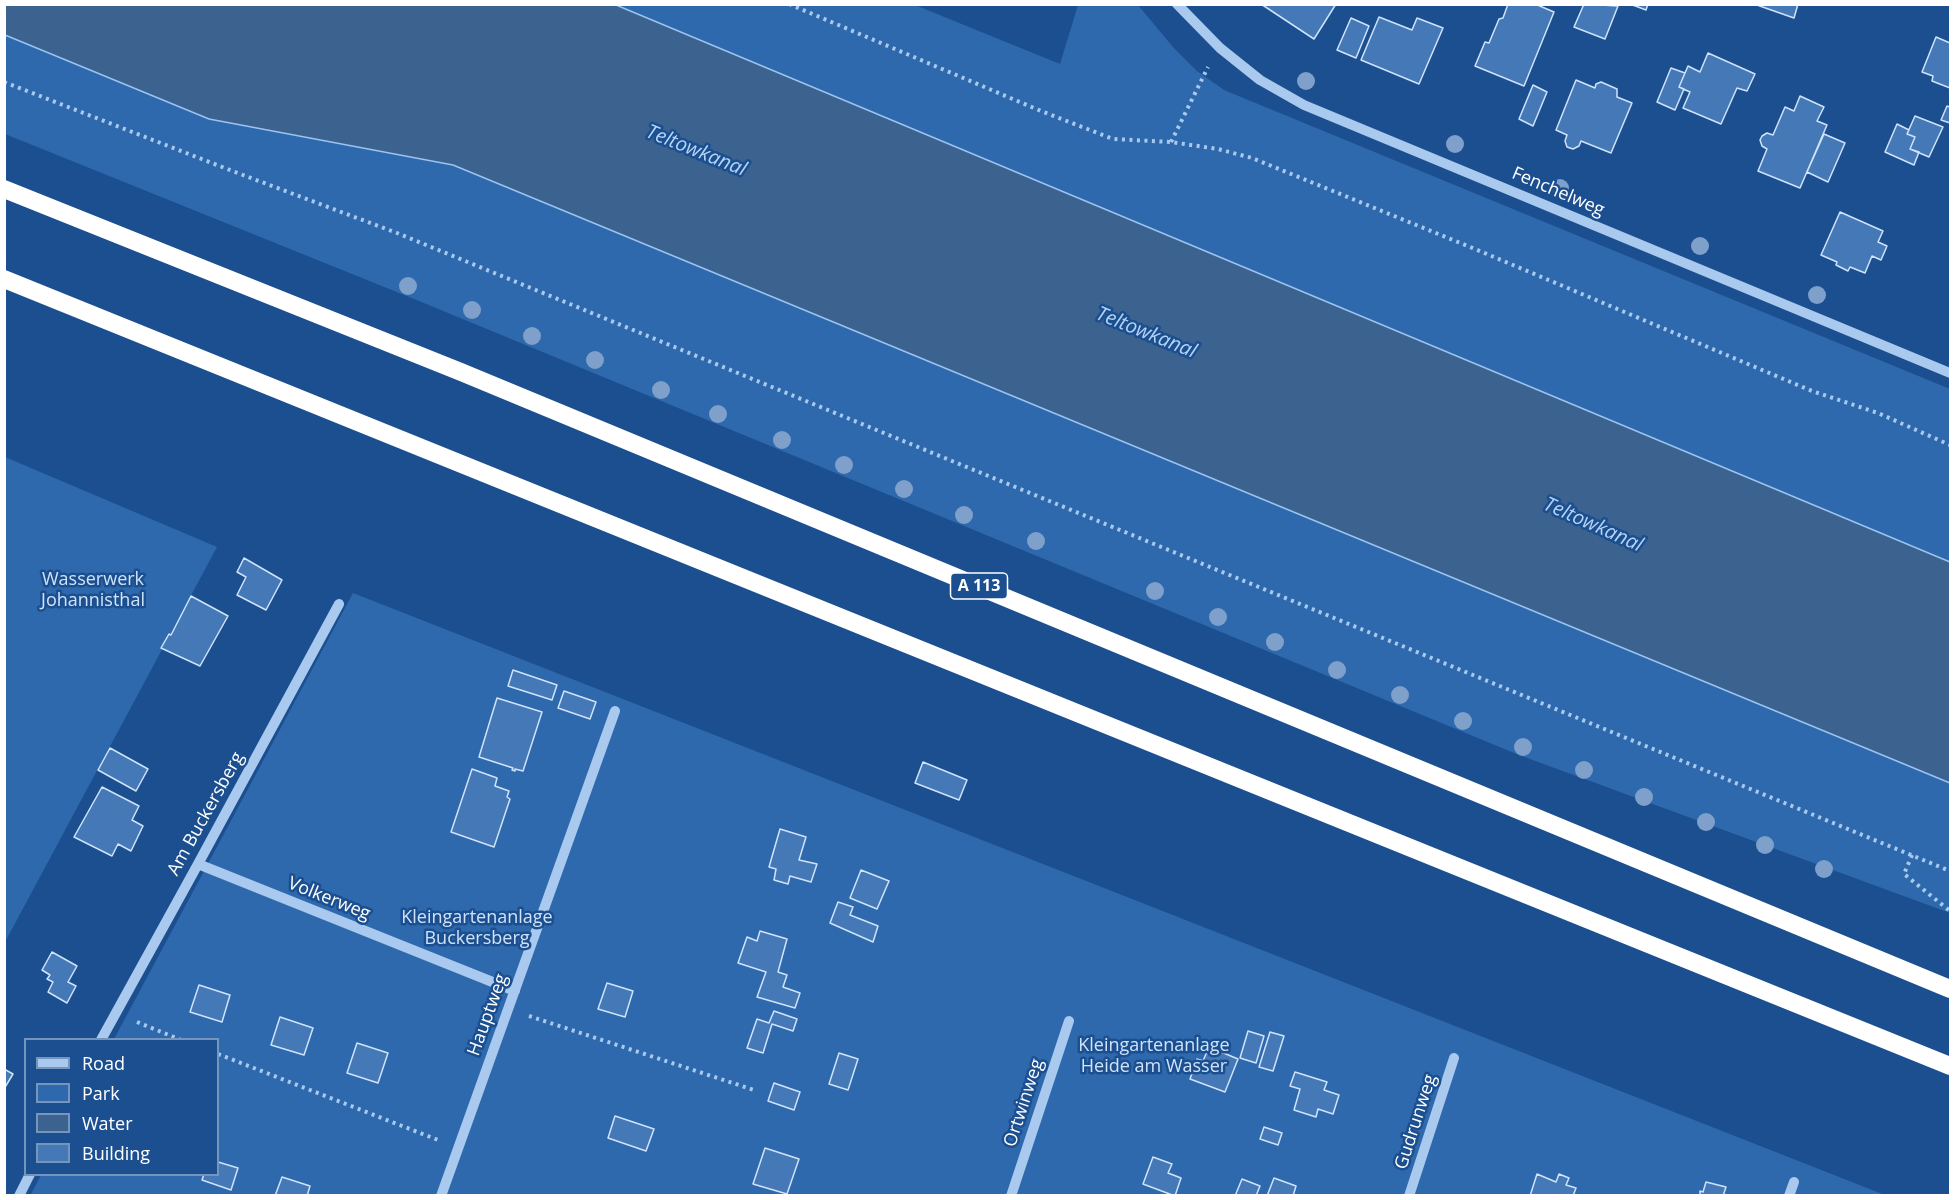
<!DOCTYPE html>
<html>
<head>
<meta charset="utf-8">
<style>
  body { margin:0 }
  #map { position:relative; width:1955px; height:1200px; overflow:hidden; background:#1b4f8f; font-family:"Open Sans",sans-serif }
  canvas { display:block }
  .frame { position:absolute; inset:0; border:6px solid #fff; pointer-events:none }
  .legend { position:absolute; left:24px; top:1038px; width:195px; height:138px; box-sizing:border-box; background:#1b4f8f; border:2px solid #7695bc; margin:0; padding:8px 10px; list-style:none; font-size:18px; color:#fff }
  .legend li { display:flex; align-items:center; gap:12px; height:30px }
  .legend b { width:30px; border:2px solid #7695bc }
</style>
</head>
<body>
<div id="map">
<canvas width="1955" height="1200"></canvas>
<div class="frame"></div>
<ul class="legend">
<li><b style="height:8px;background:#a9c9ee"></b>Road</li>
<li><b style="height:16px;background:#2e69ad"></b>Park</li>
<li><b style="height:16px;background:#3c6290"></b>Water</li>
<li><b style="height:16px;background:#4478b7"></b>Building</li>
</ul>
</div>
<script>
const ctx = document.querySelector('canvas').getContext('2d');
ctx.lineJoin = 'round';
function fillPath(path, color) { ctx.fillStyle = color; ctx.fill(path, 'evenodd'); }
const poly = rows => new Path2D(rows.map(r => 'M' + r).join(''));
function stroke(path, color, width, dash) { ctx.strokeStyle = color; ctx.lineWidth = width; ctx.lineCap = dash ? 'butt' : 'round'; ctx.setLineDash(dash || []); ctx.stroke(path); }
function drawText(font, color, halo, rows, align = 'center') {
  ctx.font = font + ' "Open Sans",sans-serif'; ctx.lineWidth = 5; ctx.setLineDash([]); ctx.textBaseline = 'middle'; ctx.strokeStyle = halo; ctx.fillStyle = color; for (const [text, x, y, turn = 0] of rows) {
    ctx.save(); ctx.translate(x, y); ctx.rotate((+turn || 0) * Math.PI / 180); ctx.textAlign = isNaN(turn) ? turn : align; if (halo) ctx.strokeText(text, 0, 0); ctx.fillText(text, 0, 0); ctx.restore();
  }
}
fillPath(poly([
  [616,5,915,5,1060,64,1078,5,1138,5,1173,47,1197,71,1224,90,1950,389,1950,562],
  [4,35,209,119,453,165,1950,783,1950,913,1519,755,419,301,5,134],
  [5,457,217,547,5,942],
  [353,593,1066,873,1885,1195,30,1196,41,1175,218,1174,218,1040,114,1039]
]), '#2e69ad');
const water = poly([
  [4,5,616,5,1950,562,1950,783,453,165,209,119,5,35,4,5]
]);
fillPath(water, '#3c6290');
stroke(water, '#9cc4f0', 1.5);
const building = poly([
  [1261,4,1336,4,1314,39,1261,4],
  [1508,4,1535,4,1554,12,1524,86,1475,66,1485,42,1489,43,1499,19,1503,18,1508,4],
  [1584,4,1618,6,1605,39,1574,27,1584,4],
  [1630,4,1648,4,1646,10,1630,4],
  [1754,4,1798,4,1794,18,1754,4],
  [1379,17,1412,30,1417,18,1443,28,1419,84,1361,60,1379,17],
  [1351,18,1369,26,1356,58,1337,50,1351,18],
  [1936,37,1950,43,1950,88,1932,81,1933,76,1922,72,1936,37],
  [1708,53,1755,74,1747,91,1737,88,1721,124,1683,108,1690,92,1679,87,1688,66,1700,72,1708,53],
  [1671,68,1685,73,1679,87,1684,89,1675,110,1657,102,1671,68],
  [1576,80,1595,88,1596,84,1601,82,1617,89,1617,97,1632,103,1611,153,1581,141,1579,146,1573,149,1567,147,1565,141,1567,135,1556,130,1576,80],
  [1533,85,1547,92,1533,126,1519,119,1533,85],
  [1800,96,1824,107,1817,121,1827,125,1800,188,1758,171,1767,149,1762,146,1760,140,1762,136,1767,133,1773,135,1785,107,1794,111,1800,96],
  [1947,106,1950,107,1950,123,1941,120,1947,106],
  [1915,116,1943,127,1929,157,1910,149,1915,137,1907,134,1915,116],
  [1897,124,1909,130,1907,134,1915,137,1910,149,1919,152,1914,165,1885,152,1897,124],
  [1824,134,1845,143,1828,182,1807,172,1824,134],
  [1840,212,1883,231,1878,242,1887,246,1881,260,1872,256,1865,273,1850,267,1848,271,1836,265,1837,262,1821,255,1840,212],
  [244,558,282,580,266,610,237,595,246,577,237,572,244,558],
  [191,596,228,616,200,666,161,648,169,634,171,635,191,596],
  [513,670,557,685,552,700,508,686,513,670],
  [564,691,596,702,590,719,558,708,564,691],
  [497,698,542,712,523,771,515,769,515,771,512,770,513,768,479,757,497,698],
  [110,748,148,769,136,791,98,770,110,748],
  [923,762,967,780,959,800,915,783,923,762],
  [472,769,497,778,495,786,509,791,507,797,510,799,494,847,451,832,472,769],
  [102,787,139,806,132,820,143,826,131,851,118,844,112,856,74,837,102,787],
  [780,829,806,837,799,860,817,864,811,882,790,876,788,884,774,880,776,869,769,867,780,829],
  [861,870,889,881,877,909,850,898,861,870],
  [838,902,853,907,850,915,878,926,873,942,830,923,838,902],
  [760,931,787,939,778,972,787,975,783,987,800,993,795,1008,757,997,766,972,738,963,747,937,757,941,760,931],
  [52,952,77,966,68,982,76,986,67,1003,48,992,53,982,47,979,50,975,42,970,52,952],
  [607,983,633,991,625,1017,598,1009,607,983],
  [199,985,230,995,222,1022,190,1012,199,985],
  [774,1011,797,1019,793,1031,772,1024,763,1053,747,1048,757,1019,769,1023,774,1011],
  [280,1017,313,1028,304,1055,271,1045,280,1017],
  [1248,1031,1264,1036,1256,1063,1240,1058,1248,1031],
  [1270,1032,1284,1036,1273,1071,1259,1067,1270,1032],
  [357,1043,388,1053,378,1083,347,1073,357,1043],
  [1209,1047,1238,1059,1225,1092,1190,1079,1197,1059,1203,1061,1209,1047],
  [839,1053,858,1059,848,1090,829,1084,839,1053],
  [4,1069,13,1074,4,1089,4,1069],
  [1295,1072,1327,1082,1324,1090,1339,1095,1333,1114,1318,1109,1316,1117,1294,1110,1300,1089,1290,1086,1295,1072],
  [774,1083,800,1092,794,1110,768,1101,774,1083],
  [615,1116,654,1129,646,1151,608,1138,615,1116],
  [1264,1127,1282,1133,1278,1145,1260,1139,1264,1127],
  [765,1148,799,1159,787,1194,753,1184,765,1148],
  [1153,1157,1172,1164,1168,1173,1181,1178,1175,1196,1143,1184,1153,1157],
  [218,1162,238,1168,231,1190,202,1180,204,1174,218,1174,218,1162],
  [1537,1174,1556,1182,1559,1174,1569,1178,1566,1185,1576,1188,1573,1196,1530,1196,1537,1174],
  [282,1177,310,1186,307,1196,275,1196,282,1177],
  [1274,1178,1296,1186,1293,1196,1267,1196,1274,1178],
  [1242,1179,1260,1186,1256,1196,1235,1196,1242,1179],
  [1706,1182,1726,1187,1723,1196,1700,1196,1700,1191,1703,1192,1706,1182]
]);
fillPath(building, '#4478b7');
stroke(building, '#cfe3fa', 1.5);
stroke(poly([
  [789,4,1041,111,1113,139,1171,142,1218,149,1252,158,1475,249,1812,391,1878,413,1950,445],
  [4,82,235,172,397,233,1950,871],
  [1171,142,1208,67],
  [1912,855,1904,874,1950,911],
  [529,1016,757,1091],
  [137,1022,181,1040],
  [218,1054,438,1140]
]), '#a9c9ee', 4, [3, 4.5]);
stroke(poly([
  [1177,4,1220,48,1260,80,1304,105,1950,373],
  [198,864,515,991],
  [101,1040,198,864,339,604],
  [19,1196,30,1174],
  [441,1196,615,711],
  [1011,1196,1069,1021],
  [1409,1196,1454,1058],
  [1789,1196,1794,1182]
]), '#a9c9ee', 10);
stroke(poly([
  [4,189,461,372,1950,989],
  [4,279,1950,1066]
]), '#fff', 18);
ctx.fillStyle = '#7ea0ca';
for (const [x, y] of [
  [1306,81],
  [1455,144],
  [1560,188],
  [1700,246],
  [408,286],
  [1817,295],
  [472,310],
  [532,336],
  [595,360],
  [661,390],
  [718,414],
  [782,440],
  [844,465],
  [904,489],
  [964,515],
  [1036,541],
  [1155,591],
  [1218,617],
  [1275,642],
  [1337,670],
  [1400,695],
  [1463,721],
  [1523,747],
  [1584,770],
  [1644,797],
  [1706,822],
  [1765,845],
  [1824,869]
]) { ctx.beginPath(); ctx.arc(x, y, 9, 0, 2 * Math.PI); ctx.fill(); }
for (const [x, y, w] of [
  [979,586,57]
]) { const box = new Path2D(); box.roundRect(x - w / 2, y - 13, w, 26, 4.5); ctx.fillStyle = '#1b4f8f'; ctx.fill(box); stroke(box, '#fff', 1.5); }
drawText('bold 16px', '#fff', null, [
  ["A 113",979,586]
]);
drawText('18px', '#fff', '#1b4f8f', [
  ["Fenchelweg",1558,192,23],
  ["Am Buckersberg",206,814,-61],
  ["Volkerweg",329,899,22],
  ["Hauptweg",488,1015,-70],
  ["Ortwinweg",1024,1103,-72],
  ["Gudrunweg",1416,1122,-72]
]);
drawText('18px', '#cfe3fa', '#1b4f8f', [
  ["Wasserwerk",93,580],
  ["Johannisthal",93,601],
  ["Kleingartenanlage",477,918],
  ["Buckersberg",477,939],
  ["Kleingartenanlage",1154,1046],
  ["Heide am Wasser",1154,1067]
]);
drawText('italic 20px', '#b5d3f5', '#1b4f8f', [
  ["Teltowkanal",696,151,22],
  ["Teltowkanal",1146,333,22],
  ["Teltowkanal",1593,525,24]
]);
</script>
</body>
</html>
